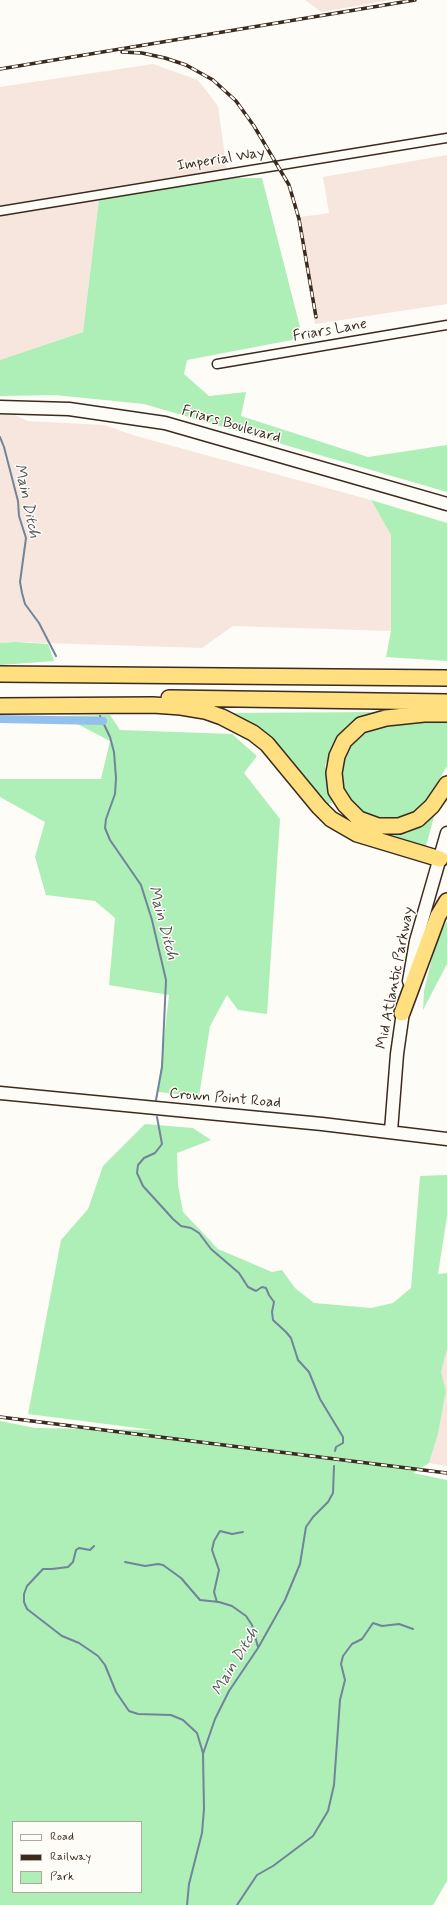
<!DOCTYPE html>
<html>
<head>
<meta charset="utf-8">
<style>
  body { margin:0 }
  #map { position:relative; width:447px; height:1905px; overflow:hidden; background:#fdfcf7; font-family:Mynerve,sans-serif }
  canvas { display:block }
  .legend { position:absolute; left:12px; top:1821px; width:130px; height:72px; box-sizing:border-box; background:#fdfcf7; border:1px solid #afa8a0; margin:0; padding:5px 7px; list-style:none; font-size:12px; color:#3b2a1e }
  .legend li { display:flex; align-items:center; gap:8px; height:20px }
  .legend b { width:20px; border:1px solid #afa8a0 }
</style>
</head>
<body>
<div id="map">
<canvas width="447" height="1905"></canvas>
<ul class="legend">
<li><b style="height:5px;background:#fdfcf7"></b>Road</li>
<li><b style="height:5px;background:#3b2a1e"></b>Railway</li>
<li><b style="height:11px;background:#aeeeb7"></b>Park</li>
</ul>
</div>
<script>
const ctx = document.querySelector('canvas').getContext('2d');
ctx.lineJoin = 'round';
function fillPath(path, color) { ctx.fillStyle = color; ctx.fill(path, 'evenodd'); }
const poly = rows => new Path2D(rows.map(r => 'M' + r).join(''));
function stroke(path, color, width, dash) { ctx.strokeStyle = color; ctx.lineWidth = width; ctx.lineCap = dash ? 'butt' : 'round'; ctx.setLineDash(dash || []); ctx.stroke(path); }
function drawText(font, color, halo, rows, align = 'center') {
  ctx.font = font + ' Mynerve,sans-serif'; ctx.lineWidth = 3; ctx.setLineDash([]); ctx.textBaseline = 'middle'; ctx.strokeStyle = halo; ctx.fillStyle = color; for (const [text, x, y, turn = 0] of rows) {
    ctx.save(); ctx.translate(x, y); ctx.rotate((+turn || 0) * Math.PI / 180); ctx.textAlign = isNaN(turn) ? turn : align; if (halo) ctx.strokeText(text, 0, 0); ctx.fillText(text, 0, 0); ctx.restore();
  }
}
fillPath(poly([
  [305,0,390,0,321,12],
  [153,64,198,80,218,106,228,178,99,199,83,332,0,360,0,87],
  [447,155,447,304,315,324,300,217,329,213,323,177],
  [0,407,27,421,104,425,136,436,371,500,391,535,391,631,233,626,202,648,15,642,0,643],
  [447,1349,447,1466,429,1463,438,1434,446,1391,440,1372]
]), '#f7e6de');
fillPath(poly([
  [228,178,262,178,300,327,292,340,187,360,184,374,209,396,246,392,241,416,368,457,447,445,447,492,144,404,55,395,0,396,0,360,83,332,99,199],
  [371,500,447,523,447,661,386,657,391,631,391,535],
  [15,642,48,644,54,661,0,665,0,643],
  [377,712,337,740,325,765,332,803,325,805,224,713],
  [110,715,120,730,232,734,257,756,244,773,280,819,267,1014,238,1010,227,995,210,1026,199,1096,158,1092,169,995,109,985,115,918,95,901,46,895,35,857,45,822,0,797,0,779,101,779,110,741,62,716],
  [447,720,447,766,426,802,404,820,371,820,354,808,340,790,337,769,348,745,363,731,385,722],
  [435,813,426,846,370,833,407,833],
  [447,921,447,964,423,1010,424,991,436,941],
  [145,1124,193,1128,211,1140,177,1153,178,1185,183,1212,218,1249,272,1272,282,1270,295,1288,314,1303,371,1308,393,1303,411,1288,420,1176,447,1175,447,1216,438,1274,447,1273,447,1349,441,1372,446,1391,438,1434,429,1463,413,1473,447,1480,447,1881,433,1905,0,1905,0,1421,35,1428,153,1430,28,1414,61,1240,88,1209,103,1166],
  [13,1822,141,1822,141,1892,13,1892]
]), '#aeeeb7');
stroke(poly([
  [0,437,4,447,18,501,19,516,26,538,20,582,22,593,25,604,39,623,56,656],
  [100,716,110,737,114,752,116,778,115,794,106,819,105,828,110,840,141,885,152,920,166,980,162,1067,156,1100],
  [157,1117,162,1144,155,1153,144,1158,138,1165,137,1173,143,1186,173,1219,181,1226,191,1228,199,1233,211,1249,239,1273,248,1287,256,1291,262,1287,266,1288,269,1295,274,1302,272,1312,273,1320,286,1332,291,1338,298,1360,309,1372,320,1399,343,1437,343,1443,336,1447,335,1451],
  [94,1546,90,1550,79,1548,76,1550,73,1562,68,1567,52,1569,43,1569,27,1586,24,1594,24,1602,27,1609,62,1636,79,1643,98,1656,105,1665,116,1692,129,1711,138,1714,171,1715,183,1720,197,1733,203,1753],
  [125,1562,145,1566,158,1564,163,1565,181,1578,200,1600,219,1602,232,1606,246,1616,252,1625,258,1647],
  [217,1602,214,1592,219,1570,212,1550,214,1541,220,1531,232,1534,243,1532],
  [187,1905,189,1884,202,1833,204,1809,203,1754,205,1748,215,1719,229,1691,258,1648,285,1600,300,1564,306,1527,313,1517,328,1502,333,1493,334,1466],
  [237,1905,257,1875,273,1866,313,1836,328,1811,334,1785,340,1700,345,1680,341,1664,343,1656,352,1644,362,1639,373,1623,382,1626,399,1624,413,1629]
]), '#70849a', 2);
stroke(poly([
  [0,719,103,721]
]), '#94c0ed', 8);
const minor = poly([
  [0,211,447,138],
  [217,364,447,325]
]);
const secondary = poly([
  [0,407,69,409,165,423,447,504],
  [409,981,416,941,447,833],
  [0,1093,322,1124,447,1139],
  [391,1131,397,1054,404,1005]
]);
const motorway = poly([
  [0,674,447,678],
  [169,698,447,702],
  [0,706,153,705,181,707,205,711,222,717,253,733,267,744,319,807,331,819,357,834,440,859],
  [447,714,424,714,386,718,361,725,344,741,337,756,334,773,336,791,345,805,359,819,378,826,399,826,418,819,432,806,447,784],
  [402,1013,438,916,447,901]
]);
stroke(minor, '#3b2a1e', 11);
stroke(secondary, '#3b2a1e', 15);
stroke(motorway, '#3b2a1e', 18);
stroke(minor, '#fdfcf7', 8);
stroke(secondary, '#fdfcf7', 12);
stroke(motorway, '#ffdf80', 15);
const rail = poly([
  [122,52,142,53,165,58,186,65,213,80,236,101,254,126,289,185,299,219,316,317],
  [0,69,415,0],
  [0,1417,447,1473]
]);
stroke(rail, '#3b2a1e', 3.5);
stroke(rail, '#fdfcf7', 2, [6]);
drawText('15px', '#3b2a1e', '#fdfcf7', [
  ["Imperial Way",221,160,-9],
  ["Friars Lane",330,331,-10],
  ["Friars Boulevard",231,425,16],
  ["Mid Atlantic Parkway",396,978,-79],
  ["Crown Point Road",225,1099,5]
]);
drawText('italic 16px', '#56575c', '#fdfcf7', [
  ["Main Ditch",26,501,78],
  ["Main Ditch",162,923,75],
  ["Main Ditch",236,1662,-59]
]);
</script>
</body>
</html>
